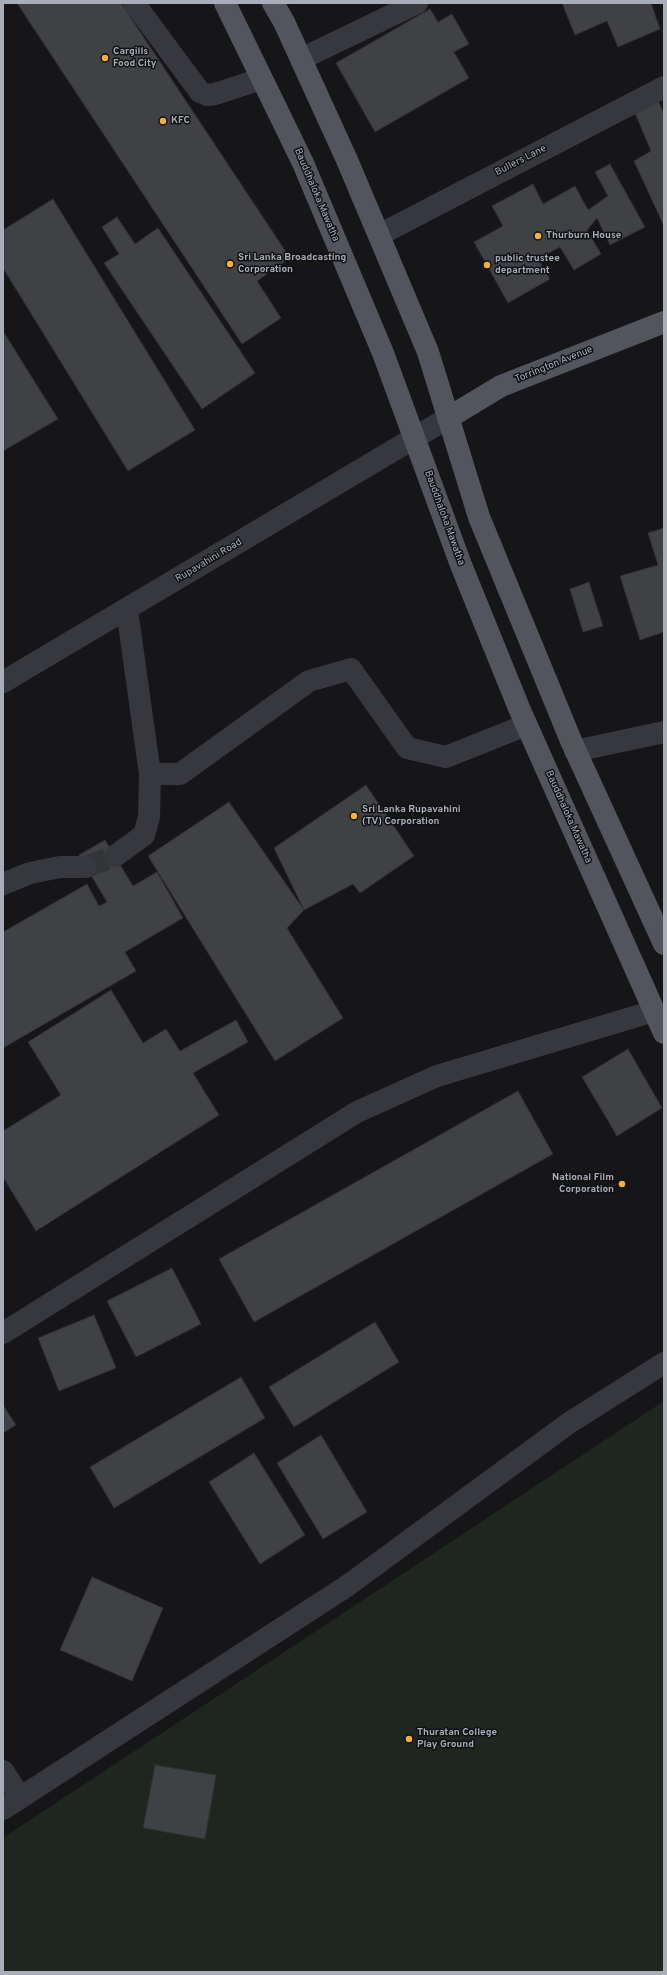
<!DOCTYPE html>
<html>
<head>
<meta charset="utf-8">
<style>
  body { margin:0 }
  #map { position:relative; width:667px; height:1975px; overflow:hidden; background:#161618; font-family:Overpass,sans-serif }
  canvas { display:block }
  .frame { position:absolute; inset:0; border:4px solid #a8adb8; pointer-events:none }
</style>
</head>
<body>
<div id="map">
<canvas width="667" height="1975"></canvas>
<div class="frame"></div>
</div>
<script>
const ctx = document.querySelector('canvas').getContext('2d');
ctx.lineJoin = 'round';
function fillPath(path, color) { ctx.fillStyle = color; ctx.fill(path, 'evenodd'); }
const poly = rows => new Path2D(rows.map(r => 'M' + r).join(''));
function stroke(path, color, width, dash) { ctx.strokeStyle = color; ctx.lineWidth = width; ctx.lineCap = dash ? 'butt' : 'round'; ctx.setLineDash(dash || []); ctx.stroke(path); }
function drawText(font, color, halo, rows, align = 'center') {
  ctx.font = font + ' Overpass,sans-serif'; ctx.lineWidth = 3; ctx.setLineDash([]); ctx.textBaseline = 'middle'; ctx.strokeStyle = halo; ctx.fillStyle = color; for (const [text, x, y, turn = 0] of rows) {
    ctx.save(); ctx.translate(x, y); ctx.rotate((+turn || 0) * Math.PI / 180); ctx.textAlign = isNaN(turn) ? turn : align; if (halo) ctx.strokeText(text, 0, 0); ctx.fillText(text, 0, 0); ctx.restore();
  }
}
fillPath(poly([
  [664,1401,664,1972,3,1972,3,1838]
]), '#1e261f');
const building = poly([
  [17,3,121,3,290,258,257,281,281,318,242,344,17,3],
  [562,3,651,3,660,29,618,47,607,21,575,35,562,3],
  [430,9,438,22,452,14,469,44,454,52,469,78,375,132,336,63,430,9],
  [658,101,664,114,664,226,634,161,651,151,635,113,658,101],
  [610,164,645,227,610,245,597,218,587,230,601,254,574,270,560,247,538,259,550,279,508,303,474,242,503,226,492,206,533,184,543,204,575,186,588,210,608,196,595,172,610,164],
  [53,199,195,430,128,471,3,268,3,230,53,199],
  [117,217,135,244,158,228,255,373,202,409,104,263,119,254,102,227,117,217],
  [3,331,58,419,3,451,3,331],
  [664,528,664,632,640,640,620,576,658,565,648,533,664,528],
  [589,582,603,626,583,632,570,589,589,582],
  [366,785,414,856,360,893,353,884,304,910,274,848,366,785],
  [229,802,304,910,287,928,343,1018,275,1061,148,856,229,802],
  [105,840,133,886,157,872,183,918,125,952,136,971,3,1048,3,932,87,884,99,906,107,902,79,855,105,840],
  [111,990,143,1043,166,1029,180,1051,236,1020,248,1042,193,1073,219,1115,36,1231,3,1177,3,1131,61,1095,28,1042,111,990],
  [628,1049,662,1108,617,1136,582,1077,628,1049],
  [518,1091,553,1154,254,1322,219,1259,518,1091],
  [172,1268,201,1324,136,1357,107,1301,172,1268],
  [94,1315,116,1368,59,1391,38,1338,94,1315],
  [375,1322,399,1362,294,1427,269,1387,375,1322],
  [241,1377,265,1418,114,1508,90,1467,241,1377],
  [3,1405,16,1425,3,1433,3,1405],
  [321,1435,367,1512,323,1539,277,1463,321,1435],
  [254,1453,305,1535,260,1564,209,1482,254,1453],
  [92,1577,163,1608,132,1681,60,1650,92,1577],
  [155,1765,216,1775,205,1839,143,1828,155,1765]
]);
fillPath(building, '#404145');
stroke(building, '#303034', 1);
stroke(poly([
  [86,867,115,856]
]), '#333438', 22, [22, 11]);
stroke(poly([
  [134,3,200,92,207,95,215,94,261,79],
  [301,59,417,3],
  [379,235,664,87],
  [127,610,150,774,180,774,309,681,351,669,407,748,446,757,526,725],
  [3,682,448,418],
  [575,751,664,732],
  [115,856,144,835,149,817,150,774],
  [3,884,30,873,60,867,86,867],
  [3,1333,357,1112,437,1076,654,1011],
  [3,1771,20,1797],
  [3,1809,347,1586,569,1423,664,1363]
]), '#37383d', 22);
stroke(poly([
  [225,3,303,163,383,353,461,565,519,708,664,1033],
  [273,3,284,22,347,160,428,352,479,517,572,743,664,944],
  [448,418,501,386,664,322]
]), '#53555c', 22);
for (const [x, y, r, color] of [
  [105,58,4,"#f2b134"],
  [163,121,4,"#f2b134"],
  [538,236,4,"#f2b134"],
  [230,264,4,"#f2b134"],
  [487,265,4,"#f2b134"],
  [354,816,4,"#f2b134"],
  [622,1184,4,"#f2b134"],
  [409,1739,4,"#f2b134"]
]) { const dot = new Path2D(); dot.arc(x, y, r, 0, 2 * Math.PI); ctx.fillStyle = color; ctx.fill(dot); stroke(dot, '#111113', 1.5); }
drawText('bold 10px', '#a8adb8', '#111113', [
  ["Cargills",113,52],
  ["Food City",113,64],
  ["KFC",171,121],
  ["Thurburn House",546,236],
  ["Sri Lanka Broadcasting",238,258],
  ["Corporation",238,270],
  ["public trustee",495,259],
  ["department",495,271],
  ["Sri Lanka Rupavahini",362,810],
  ["(TV) Corporation",362,822],
  ["National Film",614,1178,"right"],
  ["Corporation",614,1190,"right"],
  ["Thuratan College",417,1733],
  ["Play Ground",417,1745]
], 'left');
drawText('10px', '#a8adb8', '#111113', [
  ["Bullers Lane",521,161,-27],
  ["Bauddhaloka Mawatha",316,195,67],
  ["Torrington Avenue",554,365,-22],
  ["Bauddhaloka Mawatha",444,518,70],
  ["Rupavahini Road",209,561,-31],
  ["Bauddhaloka Mawatha",568,817,66]
]);
</script>
</body>
</html>
